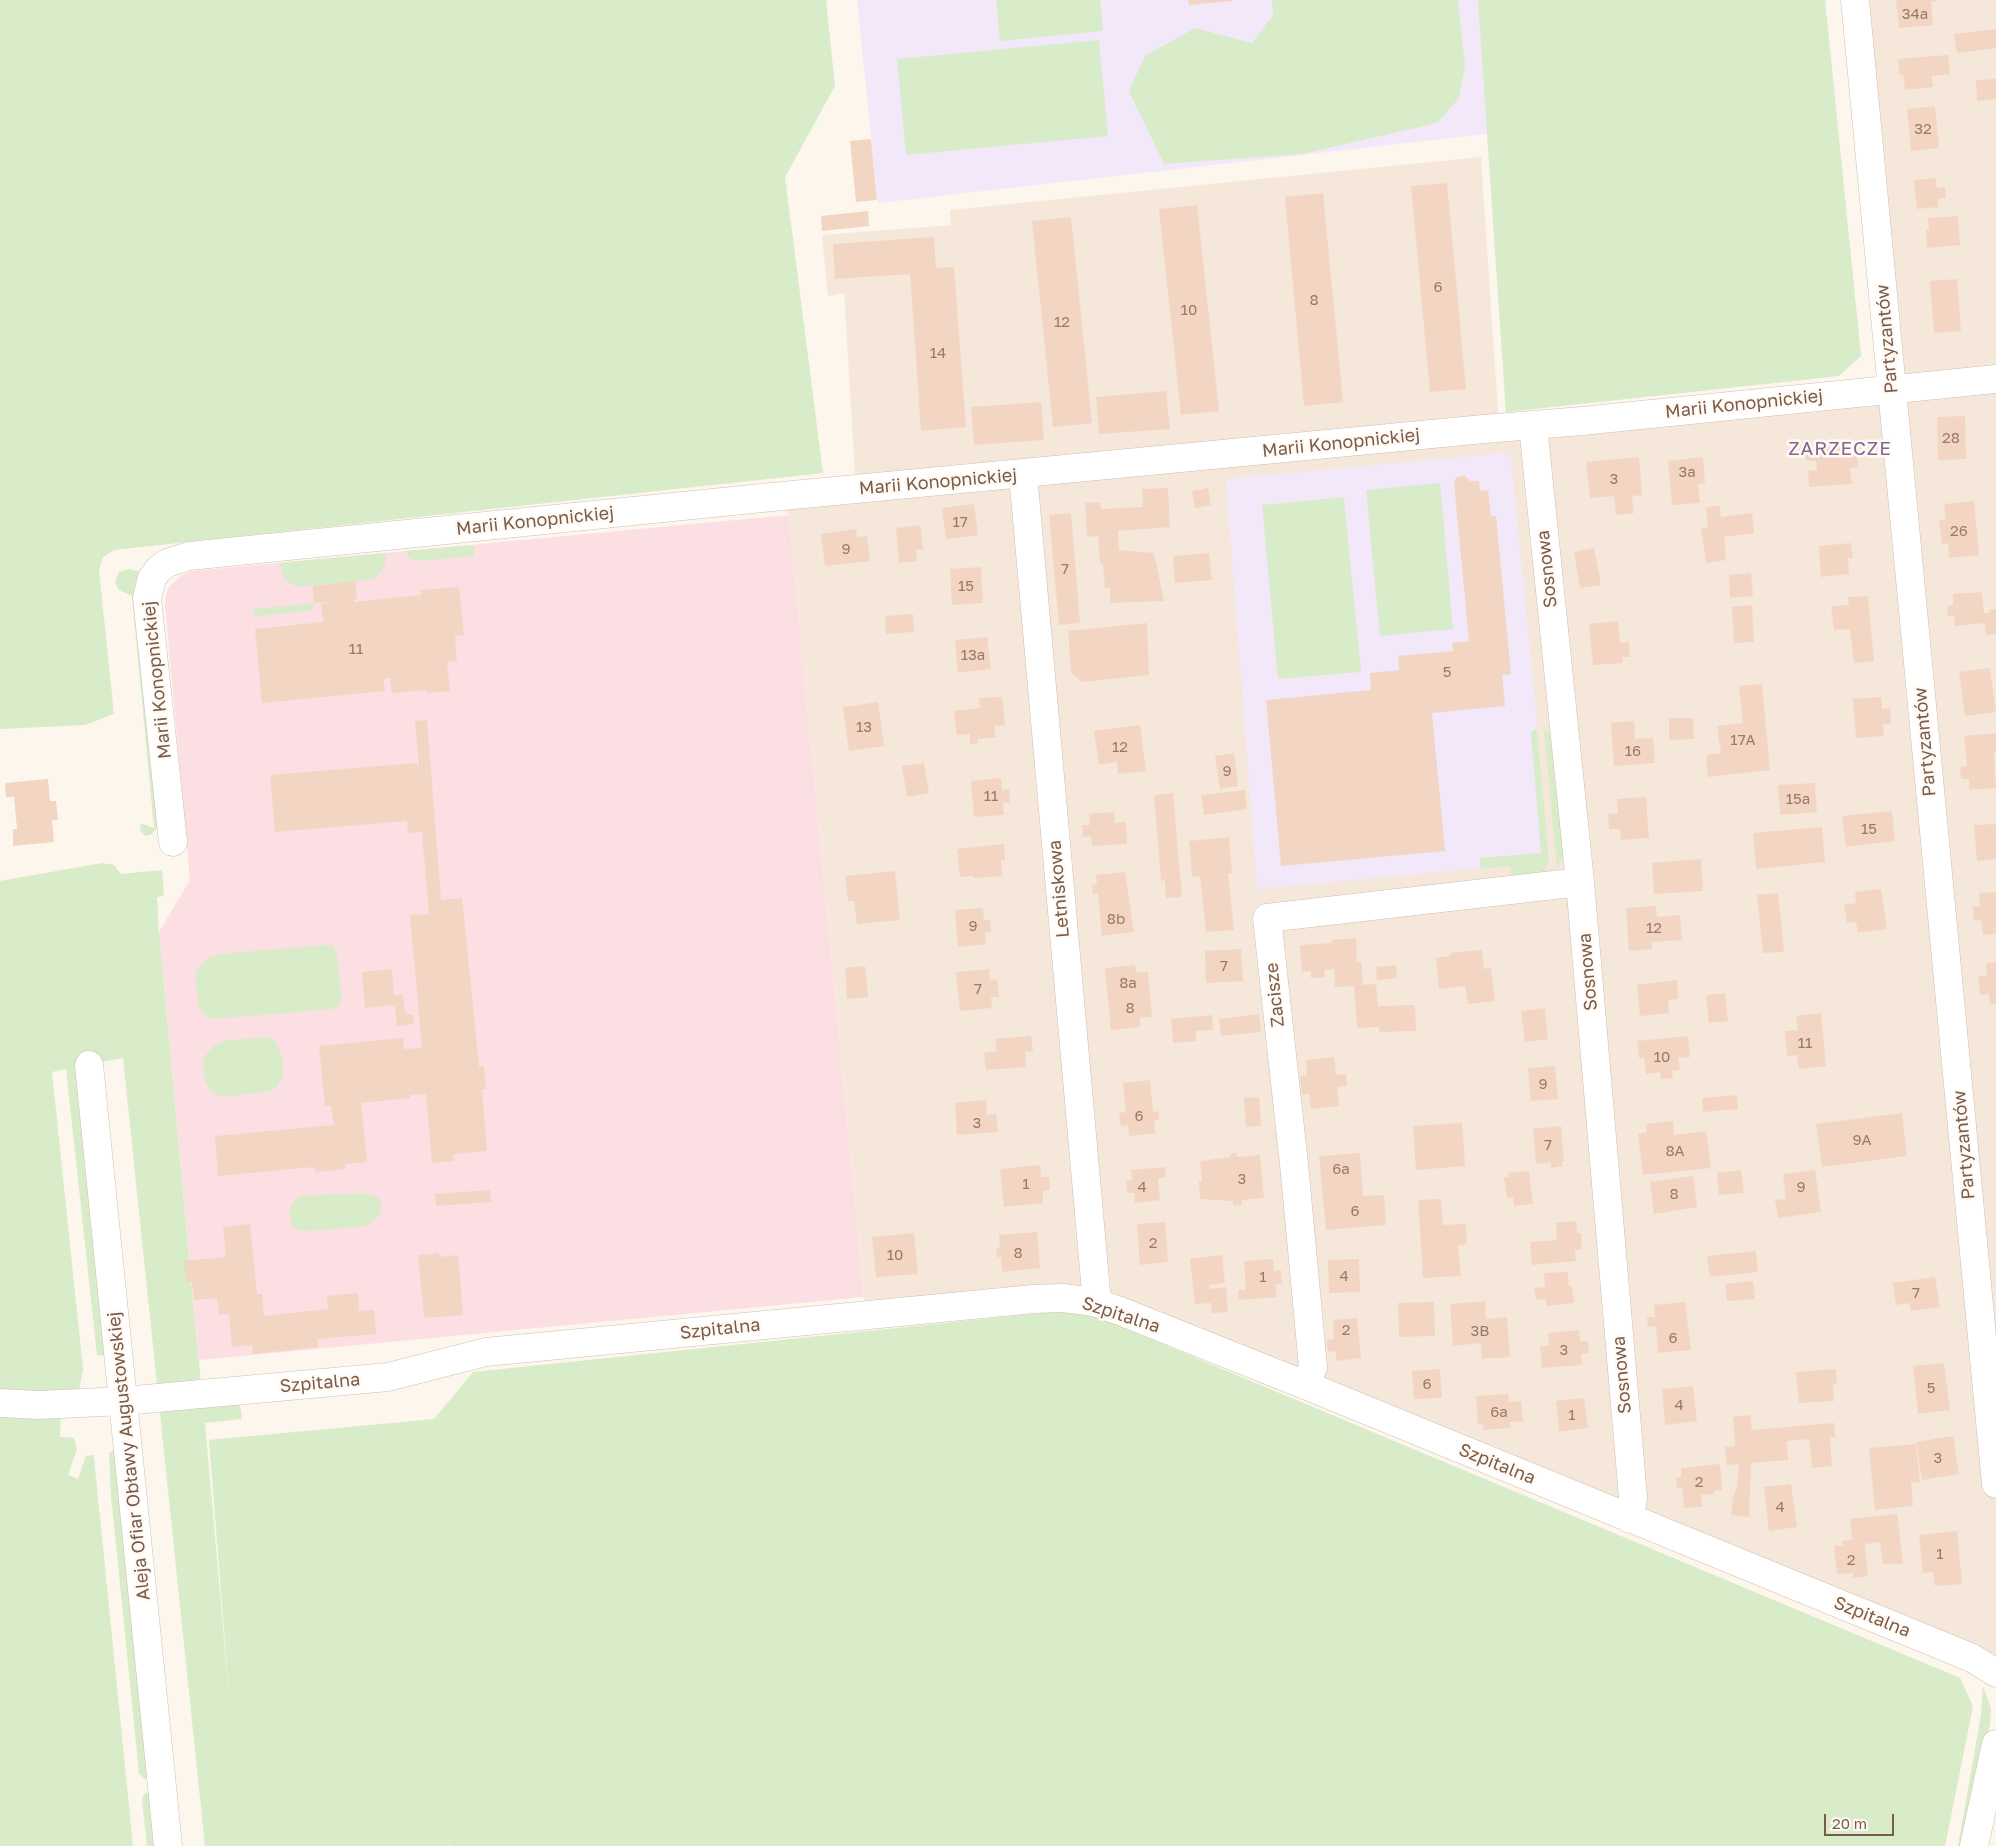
<!DOCTYPE html>
<html>
<head>
<meta charset="utf-8">
<style>
  body { margin:0 }
  #map { position:relative; width:1996px; height:1846px; overflow:hidden; background:#fdf6ec; font-family:"Golos Text",sans-serif }
  canvas { display:block }
  .scale { position:absolute; left:1824px; top:1814px; width:70px; height:22px; box-sizing:border-box; border:2px solid #7a5c4d; border-top:0; padding-left:6px; font-size:15px; line-height:18px; white-space:nowrap; color:#7a5c4d; -webkit-text-stroke:4px #fffaf3; paint-order:stroke }
</style>
</head>
<body>
<div id="map">
<canvas width="1996" height="1846"></canvas>
<div class="scale">20 m</div>
</div>
<script>
const ctx = document.querySelector('canvas').getContext('2d');
ctx.lineJoin = 'round';
function fillPath(path, color) { ctx.fillStyle = color; ctx.fill(path, 'evenodd'); }
const poly = rows => new Path2D(rows.map(r => 'M' + r).join(''));
function stroke(path, color, width, dash) { ctx.strokeStyle = color; ctx.lineWidth = width; ctx.lineCap = dash ? 'butt' : 'round'; ctx.setLineDash(dash || []); ctx.stroke(path); }
function drawText(font, color, halo, rows, align = 'center') {
  ctx.font = font + ' "Golos Text",sans-serif'; ctx.lineWidth = 5; ctx.setLineDash([]); ctx.textBaseline = 'middle'; ctx.strokeStyle = halo; ctx.fillStyle = color; for (const [text, x, y, turn = 0] of rows) {
    ctx.save(); ctx.translate(x, y); ctx.rotate((+turn || 0) * Math.PI / 180); ctx.textAlign = isNaN(turn) ? turn : align; if (halo) ctx.strokeText(text, 0, 0); ctx.fillText(text, 0, 0); ctx.restore();
  }
}
fillPath(poly([
  [1855,0,1996,0,1996,1677,1097,1303,866,1315,789,515,772,497,856,489,844,293,828,296,822,235,951,225,950,210,1481,157,1499,427,1891,388]
]), '#f5e8da');
fillPath(poly([
  [857,0,1825,0,1861,356,1839,376,1506,412,1487,134,878,203],
  [1504,453,1511,458,1535,701,1546,862,1257,889,1226,479]
]), '#f3e8fa');
fillPath(poly([
  [789,515,864,1297,199,1360,159,932,190,880,165,605,166,595,169,587,182,575,192,571]
]), '#fbdfe3');
fillPath(poly([
  [0,0,826,0,835,86,785,177,823,473,114,550,103,557,99,570,114,714,85,725,0,729],
  [996,0,1100,0,1103,31,1000,41],
  [1272,0,1458,0,1465,66,1459,98,1437,123,1302,154,1164,164,1129,91,1145,56,1195,28,1252,43,1273,15],
  [1478,0,1825,0,1861,356,1839,376,1506,412],
  [1099,40,1108,136,906,155,897,59],
  [1440,483,1453,629,1380,636,1366,490],
  [1344,497,1361,672,1278,679,1262,505],
  [474,545,474,556,417,561,409,558,406,551],
  [385,553,386,560,382,571,373,579,300,587,295,586,285,580,279,563],
  [129,569,141,572,158,827,152,834,146,836,141,832,140,825,143,824,154,828,132,596,119,590,115,583,119,572],
  [313,603,314,610,254,616,253,609],
  [1534,730,1537,730,1549,860,1544,874,1513,884,1510,866,1480,869,1480,858,1541,853,1531,733],
  [1544,730,1552,735,1563,857,1557,867],
  [102,863,114,865,121,874,162,870,164,896,157,897,159,932,203,1406,238,1403,240,1405,242,1419,205,1423,230,1707,209,1440,434,1419,473,1372,1079,1309,1960,1678,1973,1706,1945,1846,451,1846,445,1843,449,1846,205,1846,123,1058,84,1065,107,1356,97,1355,66,1069,52,1072,83,1369,79,1391,61,1392,60,1437,74,1438,77,1449,68,1475,78,1479,86,1456,93,1455,94,1458,133,1846,0,1846,0,881],
  [325,945,332,945,337,953,341,999,338,1007,332,1009,213,1019,205,1015,199,1007,195,974,199,966,210,957,221,954],
  [267,1037,276,1042,282,1056,283,1076,276,1088,268,1091,227,1097,218,1095,210,1090,205,1080,203,1063,206,1054,214,1046,227,1040],
  [363,1193,378,1197,382,1205,379,1216,369,1224,361,1227,305,1231,297,1229,292,1225,289,1210,292,1204,300,1196],
  [117,1448,150,1778,144,1779,139,1773,111,1496,109,1453],
  [1983,1686,1991,1708,1990,1724,1966,1846,1958,1846,1981,1715],
  [145,1793,152,1793,157,1846,147,1846,142,1799]
]), '#d8ecc9');
fillPath(poly([
  [1188,0,1232,0,1232,1,1189,5],
  [1896,0,1940,0,1931,2,1933,25,1899,28],
  [1996,29,1996,48,1957,53,1954,34],
  [1948,55,1950,74,1932,76,1933,87,1905,90,1903,74,1900,75,1898,59],
  [1996,79,1996,99,1977,101,1976,80],
  [1935,106,1939,148,1911,151,1907,109],
  [871,139,877,200,856,202,850,141],
  [1936,178,1937,188,1945,187,1946,198,1938,199,1938,207,1917,209,1914,180],
  [1447,183,1466,389,1430,392,1411,186],
  [1323,193,1343,402,1304,406,1285,197],
  [1197,205,1219,411,1181,415,1159,209],
  [868,211,869,226,822,231,821,216],
  [1958,216,1960,245,1927,248,1926,230,1929,230,1928,218],
  [1071,217,1092,423,1053,427,1032,221],
  [934,237,936,268,954,267,966,427,921,431,910,274,835,279,833,244],
  [1957,279,1961,331,1934,333,1930,281],
  [1166,391,1170,429,1099,434,1096,397],
  [1041,402,1044,440,974,445,971,407],
  [1965,416,1966,459,1938,460,1937,417],
  [1847,440,1848,454,1856,453,1858,467,1850,468,1852,484,1809,487,1808,471,1817,470,1816,461,1806,461,1805,454,1815,453,1814,443],
  [1639,457,1642,495,1632,496,1634,513,1616,515,1614,496,1590,498,1586,462],
  [1703,457,1705,484,1698,484,1700,503,1672,505,1668,461],
  [1464,475,1470,481,1479,481,1480,491,1488,490,1491,516,1496,516,1511,674,1502,675,1505,706,1432,713,1445,851,1281,866,1266,700,1371,690,1370,673,1399,670,1398,656,1453,651,1452,643,1469,641,1454,483,1456,478],
  [1168,488,1170,527,1118,531,1119,550,1154,553,1164,601,1110,603,1110,588,1105,588,1103,563,1100,563,1098,536,1087,537,1085,503,1100,502,1101,509,1143,507,1142,489],
  [1208,488,1211,505,1195,508,1192,491],
  [1974,501,1979,555,1949,558,1948,543,1942,544,1939,520,1946,519,1944,504],
  [974,504,978,535,946,539,942,508],
  [1720,506,1721,517,1752,513,1754,533,1724,537,1726,560,1706,563,1701,528,1708,527,1706,507],
  [1071,513,1080,623,1059,625,1049,515],
  [920,525,923,549,916,550,917,561,899,563,896,528],
  [856,529,857,537,867,536,870,561,825,566,821,534],
  [1851,543,1853,558,1848,558,1849,574,1821,577,1819,546],
  [1594,548,1601,585,1580,588,1574,552],
  [1209,553,1212,580,1175,583,1173,556],
  [981,567,983,603,952,605,950,569],
  [1751,573,1753,596,1730,598,1729,575],
  [355,581,357,599,354,599,354,602,421,595,421,590,459,587,464,635,455,636,457,661,447,662,450,691,427,693,427,690,392,693,390,678,383,679,385,691,262,703,255,629,323,622,321,604,329,603,329,602,314,603,313,586],
  [1982,592,1984,613,1989,613,1991,609,1996,609,1996,634,1986,635,1985,623,1955,626,1954,616,1948,616,1947,606,1953,605,1953,594],
  [1868,596,1874,661,1854,663,1850,629,1834,630,1831,606,1849,605,1848,597],
  [1752,605,1754,642,1734,643,1732,607],
  [913,614,914,632,886,634,885,616],
  [1618,621,1620,643,1629,642,1630,657,1622,657,1623,663,1593,665,1589,624],
  [1147,623,1149,675,1082,682,1071,673,1068,631],
  [987,637,991,669,958,673,955,640],
  [1990,668,1996,712,1965,716,1959,672],
  [1762,684,1770,770,1708,777,1706,755,1721,753,1717,726,1743,723,1739,686],
  [1002,697,1005,725,994,726,996,737,977,739,978,743,970,744,970,734,957,735,954,711,980,708,979,698],
  [1881,697,1882,709,1890,708,1891,724,1883,724,1884,736,1856,738,1853,699],
  [878,702,884,746,849,751,843,707],
  [1669,718,1693,718,1694,739,1669,740],
  [427,720,441,900,462,898,479,1067,484,1066,486,1089,482,1089,487,1151,453,1154,454,1161,432,1163,426,1094,410,1095,410,1098,361,1103,367,1162,345,1164,346,1169,316,1172,314,1167,218,1176,215,1136,334,1125,331,1106,325,1106,319,1046,403,1038,404,1049,422,1048,410,915,429,914,422,832,408,833,407,821,275,832,270,775,417,763,417,767,419,767,415,721],
  [1634,721,1635,739,1653,738,1655,763,1614,766,1611,723],
  [1140,725,1146,771,1118,774,1117,762,1099,765,1094,731],
  [1996,733,1996,752,1994,752,1996,788,1969,790,1969,779,1961,779,1960,767,1967,766,1964,736],
  [1234,753,1238,786,1220,789,1215,756],
  [924,763,929,793,907,797,902,766],
  [1001,778,1002,790,1009,789,1010,803,1003,803,1004,815,974,817,971,781],
  [48,779,50,801,56,801,58,820,52,820,54,842,13,846,13,829,17,829,14,797,6,797,5,783],
  [1815,783,1817,812,1780,815,1778,785],
  [1245,790,1247,809,1204,815,1201,795],
  [1173,793,1182,897,1166,898,1165,880,1161,881,1154,795],
  [1646,797,1649,838,1621,840,1620,829,1609,829,1608,814,1618,813,1617,799],
  [1892,811,1895,841,1846,847,1842,816],
  [1114,812,1115,823,1126,822,1127,844,1092,846,1091,836,1083,837,1082,825,1090,825,1089,814],
  [1996,824,1996,859,1977,861,1974,825],
  [1822,827,1825,862,1756,869,1753,833],
  [1229,837,1232,873,1228,874,1234,930,1206,932,1200,876,1192,877,1189,841],
  [1004,844,1005,860,1001,860,1002,876,974,878,973,876,960,877,957,849],
  [1701,859,1703,891,1654,894,1652,863],
  [895,871,900,920,857,924,854,901,848,901,845,876],
  [1125,872,1134,932,1102,936,1098,893,1093,894,1092,885,1097,884,1096,875],
  [1881,889,1887,929,1858,933,1856,922,1847,923,1844,905,1856,903,1855,892],
  [1996,892,1996,934,1983,935,1981,920,1974,921,1973,907,1980,906,1979,893],
  [1778,893,1784,952,1763,953,1757,895],
  [1656,906,1657,917,1680,915,1682,940,1652,942,1652,949,1629,951,1626,908],
  [983,908,984,920,990,920,991,932,985,932,986,944,958,947,955,910],
  [1356,938,1357,962,1361,962,1363,985,1376,984,1378,1006,1415,1005,1416,1031,1379,1032,1379,1027,1357,1028,1354,986,1335,987,1334,969,1324,970,1325,977,1311,978,1311,971,1302,972,1300,945,1332,943,1332,940],
  [1241,949,1243,981,1206,983,1205,951],
  [1482,950,1484,969,1491,968,1495,1001,1468,1004,1465,986,1439,989,1436,958,1450,956,1450,953],
  [1996,962,1996,1004,1990,1005,1989,994,1980,995,1978,976,1987,975,1986,963],
  [1135,965,1136,972,1148,972,1152,1017,1140,1018,1140,1027,1111,1030,1105,968],
  [1396,965,1397,978,1377,980,1376,967],
  [865,966,868,997,847,999,845,968],
  [392,969,394,995,403,995,405,1012,409,1015,413,1015,414,1024,397,1026,395,1005,365,1008,362,972],
  [989,969,990,980,997,979,999,997,991,997,992,1008,960,1011,956,972],
  [1677,980,1678,999,1668,1000,1669,1013,1640,1016,1637,985],
  [1725,993,1728,1021,1709,1023,1706,995],
  [1545,1008,1548,1039,1525,1042,1521,1011],
  [1821,1013,1826,1066,1799,1069,1797,1055,1787,1056,1785,1031,1798,1030,1796,1016],
  [1259,1014,1261,1032,1221,1036,1219,1019],
  [1212,1015,1213,1030,1196,1031,1196,1041,1173,1043,1171,1019],
  [1031,1036,1033,1051,1025,1052,1026,1067,986,1070,984,1053,997,1051,995,1039],
  [1688,1036,1690,1057,1678,1058,1680,1070,1672,1071,1673,1078,1661,1079,1660,1072,1646,1074,1644,1058,1639,1058,1637,1041],
  [1334,1057,1336,1075,1346,1074,1347,1086,1337,1087,1339,1106,1311,1109,1309,1094,1302,1095,1300,1076,1307,1075,1306,1060],
  [1555,1066,1558,1099,1531,1101,1528,1068],
  [1150,1080,1153,1112,1158,1111,1159,1120,1154,1120,1155,1133,1129,1136,1128,1125,1121,1126,1119,1113,1126,1112,1123,1083],
  [1737,1095,1738,1109,1703,1112,1702,1098],
  [1259,1097,1261,1126,1246,1127,1244,1098],
  [986,1100,987,1115,996,1114,998,1132,957,1135,955,1103],
  [1902,1113,1907,1156,1822,1167,1816,1124],
  [1673,1121,1674,1135,1706,1131,1711,1168,1643,1175,1638,1134,1647,1132,1646,1124],
  [1462,1123,1465,1166,1416,1170,1413,1126],
  [1561,1126,1564,1161,1562,1161,1562,1166,1551,1168,1551,1162,1536,1164,1533,1129],
  [1237,1153,1237,1157,1260,1155,1264,1198,1241,1200,1242,1205,1233,1206,1233,1201,1200,1199,1199,1181,1202,1181,1200,1161,1231,1157,1230,1154],
  [1360,1153,1363,1196,1384,1195,1386,1225,1326,1230,1319,1156],
  [1040,1165,1041,1177,1049,1177,1050,1190,1043,1191,1043,1203,1004,1207,1000,1169],
  [1165,1167,1166,1177,1158,1179,1160,1200,1135,1203,1134,1193,1127,1193,1126,1181,1132,1180,1131,1170],
  [1741,1170,1744,1193,1719,1195,1717,1173],
  [1815,1170,1821,1212,1778,1218,1775,1200,1786,1199,1783,1174],
  [1529,1171,1533,1204,1514,1206,1513,1197,1507,1198,1504,1177,1509,1177,1508,1173],
  [1693,1176,1697,1207,1654,1214,1650,1182],
  [490,1190,491,1202,436,1206,435,1194],
  [1441,1199,1443,1225,1466,1224,1467,1244,1458,1246,1461,1276,1423,1278,1418,1200],
  [1576,1221,1577,1233,1581,1233,1582,1249,1575,1250,1576,1261,1532,1265,1530,1242,1557,1240,1556,1223],
  [1165,1222,1168,1262,1140,1265,1137,1224],
  [250,1224,257,1294,262,1294,264,1316,328,1309,327,1296,358,1293,359,1311,374,1310,376,1334,317,1339,318,1347,253,1354,252,1345,232,1347,229,1314,219,1315,217,1298,194,1300,192,1282,186,1282,184,1261,226,1257,223,1227],
  [1037,1232,1040,1268,1002,1272,1001,1257,997,1257,996,1248,1000,1248,999,1235],
  [914,1233,918,1274,876,1277,872,1237],
  [1756,1251,1758,1272,1710,1277,1707,1256],
  [439,1253,439,1257,458,1255,463,1315,424,1318,418,1255],
  [1222,1255,1225,1283,1209,1285,1210,1289,1226,1287,1228,1312,1212,1313,1211,1303,1195,1304,1190,1259],
  [1273,1259,1274,1271,1281,1270,1282,1284,1275,1285,1277,1297,1239,1300,1238,1290,1246,1290,1244,1261],
  [1359,1259,1360,1292,1329,1293,1328,1260],
  [1568,1272,1569,1286,1572,1286,1574,1303,1546,1306,1546,1299,1536,1300,1534,1288,1545,1287,1544,1273],
  [1935,1277,1940,1307,1911,1311,1909,1303,1896,1305,1893,1283],
  [1753,1281,1755,1299,1727,1301,1725,1284],
  [1485,1301,1486,1319,1507,1317,1510,1357,1482,1359,1481,1343,1453,1346,1450,1304],
  [1434,1302,1435,1336,1399,1337,1398,1303],
  [1685,1302,1691,1350,1658,1353,1656,1326,1648,1327,1647,1317,1655,1317,1654,1305],
  [1357,1318,1361,1358,1336,1361,1336,1351,1328,1352,1327,1340,1334,1339,1333,1320],
  [1579,1330,1580,1341,1588,1341,1589,1353,1581,1354,1582,1365,1542,1368,1540,1346,1549,1346,1548,1333],
  [1944,1363,1950,1410,1918,1414,1913,1366],
  [1440,1369,1442,1398,1414,1399,1412,1371],
  [1836,1369,1837,1384,1833,1384,1834,1401,1799,1403,1796,1372],
  [1693,1386,1697,1421,1665,1425,1662,1389],
  [1508,1394,1509,1402,1521,1401,1523,1421,1510,1422,1511,1428,1483,1430,1483,1424,1478,1425,1476,1396],
  [1584,1398,1588,1428,1559,1432,1556,1401],
  [1750,1415,1752,1430,1834,1423,1835,1437,1830,1437,1832,1466,1812,1468,1809,1439,1787,1441,1788,1460,1751,1463,1749,1517,1731,1515,1733,1498,1737,1486,1739,1464,1727,1465,1725,1447,1735,1446,1733,1417],
  [1953,1436,1959,1474,1922,1480,1916,1442],
  [1916,1444,1920,1482,1911,1483,1913,1506,1875,1510,1869,1448],
  [1720,1464,1722,1490,1714,1491,1715,1494,1701,1495,1702,1507,1684,1508,1682,1487,1677,1488,1676,1478,1681,1477,1681,1468],
  [1791,1484,1797,1527,1769,1531,1764,1487],
  [1897,1514,1903,1564,1883,1564,1880,1542,1865,1544,1868,1576,1853,1578,1853,1573,1837,1574,1834,1546,1843,1546,1842,1541,1852,1540,1853,1545,1850,1519],
  [1957,1531,1962,1584,1935,1586,1933,1572,1923,1573,1919,1535]
]), '#f3d5c3');
const minor = poly([
  [1855,0,1996,1484],
  [1533,426,1580,882,1633,1497,1630,1519],
  [1023,474,1097,1303],
  [173,842,147,598,152,578,159,569,167,563,189,556,772,497,1484,429,1582,421,1996,379],
  [89,1065,168,1846],
  [1305,1385,1313,1367,1294,1164,1267,918,1580,882],
  [0,1403,39,1405,124,1401,388,1377,486,1352,1034,1299,1062,1298,1079,1300,1097,1303,1120,1311,1305,1385,1972,1658,1996,1673],
  [1974,1846,1996,1744]
]);
stroke(minor, '#d1beb0', 29);
stroke(minor, '#fff', 28);
drawText('15px', '#987a6a', null, [
  ["34a",1915,14],
  ["32",1923,129],
  ["6",1438,287],
  ["8",1314,300],
  ["10",1189,310],
  ["12",1062,322],
  ["14",938,353],
  ["28",1951,438],
  ["3a",1687,472],
  ["3",1614,479],
  ["17",960,522],
  ["26",1959,531],
  ["9",846,549],
  ["7",1065,569],
  ["15",966,586],
  ["11",356,649],
  ["13a",973,655],
  ["5",1447,672],
  ["13",864,727],
  ["17A",1743,740],
  ["12",1120,747],
  ["16",1633,751],
  ["9",1227,771],
  ["11",991,796],
  ["15a",1798,799],
  ["15",1869,829],
  ["8b",1116,919],
  ["9",973,926],
  ["12",1654,928],
  ["7",1224,966],
  ["8a",1128,983],
  ["7",978,989],
  ["8",1130,1008],
  ["11",1805,1043],
  ["10",1662,1057],
  ["9",1543,1084],
  ["6",1139,1116],
  ["3",977,1123],
  ["9A",1862,1140],
  ["7",1548,1145],
  ["8A",1675,1151],
  ["6a",1341,1169],
  ["3",1242,1179],
  ["1",1026,1184],
  ["4",1142,1187],
  ["9",1801,1187],
  ["8",1674,1194],
  ["6",1355,1211],
  ["2",1153,1243],
  ["8",1018,1253],
  ["10",895,1255],
  ["4",1344,1276],
  ["1",1263,1277],
  ["7",1916,1293],
  ["2",1346,1330],
  ["3B",1480,1331],
  ["6",1673,1338],
  ["3",1564,1350],
  ["6",1427,1384],
  ["5",1931,1388],
  ["4",1679,1405],
  ["6a",1499,1412],
  ["1",1572,1415],
  ["3",1938,1458],
  ["2",1699,1482],
  ["4",1780,1507],
  ["1",1940,1554],
  ["2",1851,1560]
]);
drawText('18px', '#7a5c4d', '#fffaf3', [
  ["Partyzantów",1887,339,-95],
  ["Marii Konopnickiej",1744,404,-6],
  ["Marii Konopnickiej",1341,443,-6],
  ["Marii Konopnickiej",938,482,-5],
  ["Marii Konopnickiej",535,521,-6],
  ["Sosnowa",1547,569,-96],
  ["Marii Konopnickiej",157,680,-96],
  ["Partyzantów",1925,742,-95],
  ["Letniskowa",1059,889,-95],
  ["Sosnowa",1588,972,-95],
  ["Zacisze",1275,995,-96],
  ["Partyzantów",1964,1145,-95],
  ["Szpitalna",1121,1315,18],
  ["Szpitalna",720,1329,-6],
  ["Sosnowa",1622,1375,-95],
  ["Szpitalna",320,1383,-5],
  ["Aleja Ofiar Obławy Augustowskiej",129,1456,-96],
  ["Szpitalna",1497,1464,22],
  ["Szpitalna",1872,1617,22]
]);
ctx.letterSpacing = '1px';
drawText('19px', '#846695', '#fffaf3', [
  ["ZARZECZE",1840,449]
]);
ctx.letterSpacing = '0px';
</script>
</body>
</html>
